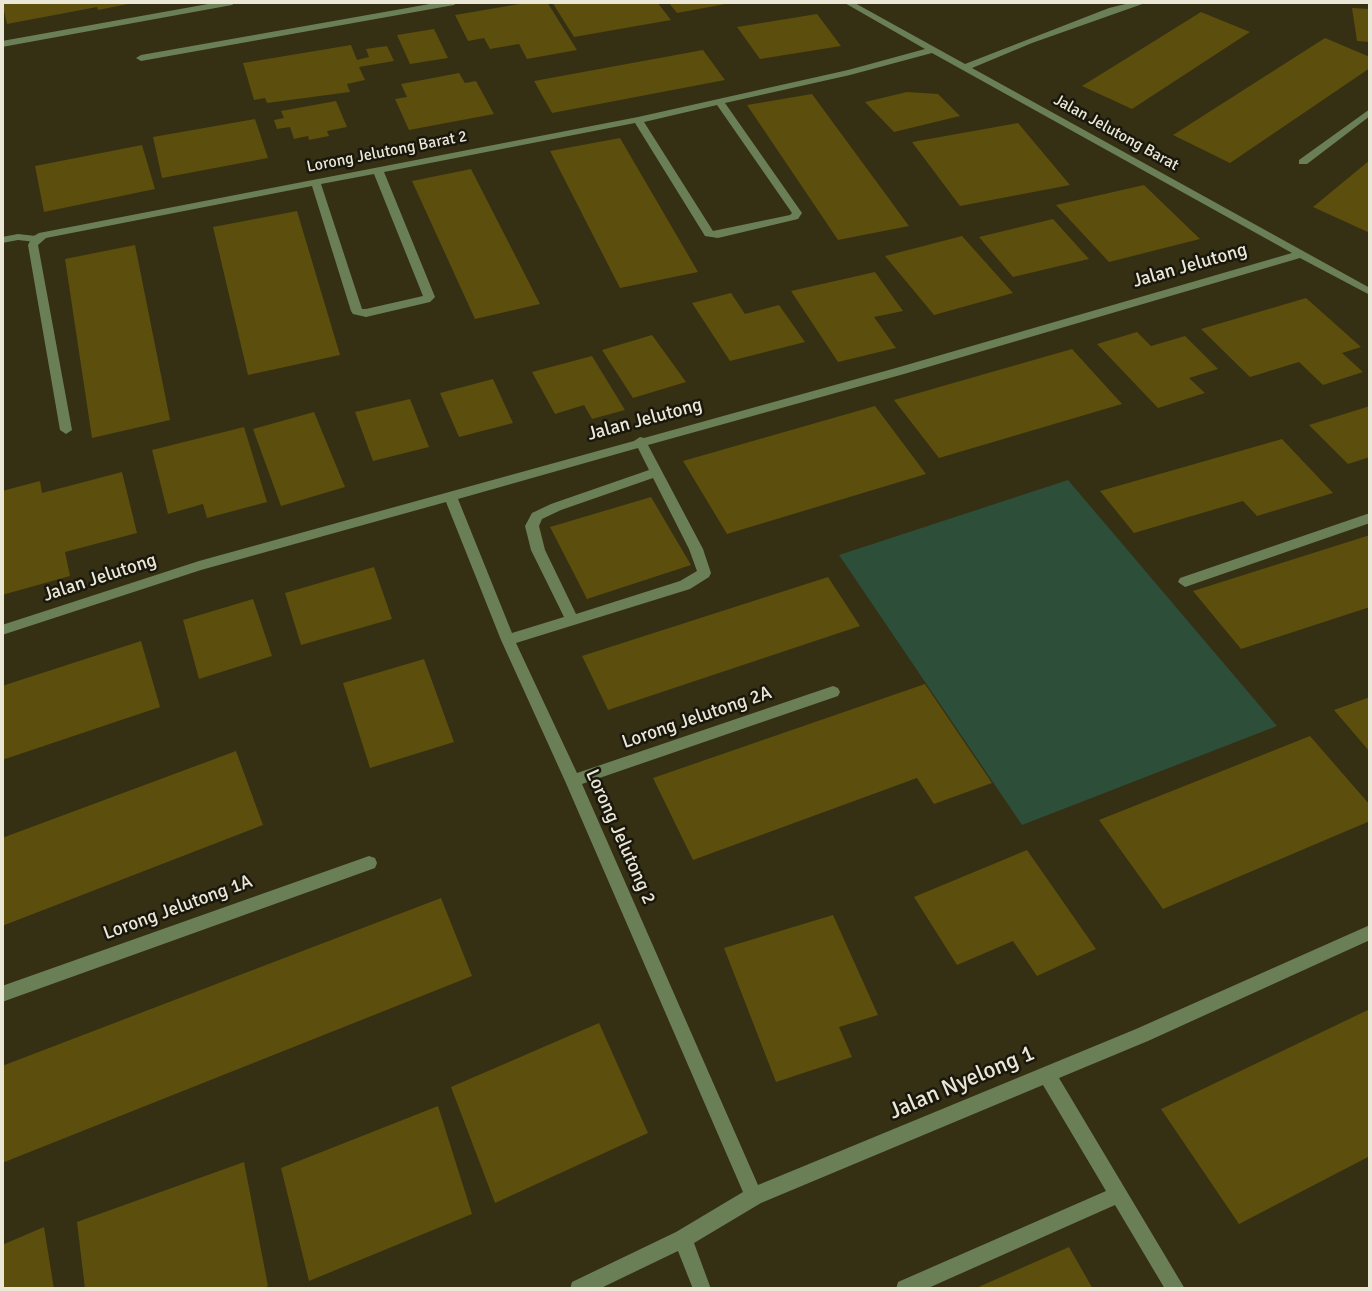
<!DOCTYPE html>
<html>
<head>
<meta charset="utf-8">
<style>
  body { margin:0 }
  #map { position:relative; width:1372px; height:1291px; overflow:hidden; background:#352f14; font-family:Signika,sans-serif }
  canvas { display:block }
  .frame { position:absolute; inset:0; border:4px solid #eae7d7; pointer-events:none }
</style>
</head>
<body>
<div id="map">
<canvas width="1372" height="1291"></canvas>
<div class="frame"></div>
</div>
<script>
const ctx = document.querySelector('canvas').getContext('2d');
ctx.lineJoin = 'round';
function fillPath(path, color) { ctx.fillStyle = color; ctx.fill(path, 'evenodd'); }
const poly = rows => new Path2D(rows.map(r => 'M' + r).join(''));
function drawText(font, color, halo, rows, align = 'center') {
  ctx.font = font + ' Signika,sans-serif'; ctx.lineWidth = 5; ctx.setLineDash([]); ctx.textBaseline = 'middle'; ctx.strokeStyle = halo; ctx.fillStyle = color; for (const [text, x, y, turn = 0] of rows) {
    ctx.save(); ctx.translate(x, y); ctx.rotate((+turn || 0) * Math.PI / 180); ctx.textAlign = isNaN(turn) ? turn : align; if (halo) ctx.strokeText(text, 0, 0); ctx.fillText(text, 0, 0); ctx.restore();
  }
}
fillPath(poly([
  [1068,480,1277,726,1022,825,839,555]
]), '#2d4e38');
fillPath(poly([
  [2,2,133,2,133,3,98,10,97,7,7,24],
  [531,2,547,2,577,50,527,59,519,44,490,49,484,38,468,41,455,15],
  [552,2,657,2,671,20,574,37],
  [668,2,731,2,731,3,677,13],
  [1352,8,1370,9,1370,42,1357,41],
  [1201,12,1250,32,1132,109,1082,86],
  [817,14,841,46,760,59,737,27],
  [434,29,448,58,410,64,397,35],
  [1325,38,1370,57,1370,68,1230,163,1173,135],
  [351,45,357,60,369,57,366,49,387,46,394,61,359,67,365,80,347,84,350,92,267,103,265,98,254,100,243,63],
  [703,50,725,80,552,113,534,81],
  [459,73,465,83,476,81,494,114,409,130,395,99,407,97,401,84],
  [907,92,938,94,960,116,894,132,865,102],
  [812,94,909,226,838,240,747,105],
  [336,101,347,127,327,131,329,136,309,140,308,136,294,139,290,127,277,129,274,120,284,118,281,111],
  [255,119,268,158,162,178,153,137],
  [1018,123,1070,185,960,206,912,142],
  [620,138,698,272,620,288,550,151],
  [142,145,155,189,44,212,35,166],
  [1370,160,1370,233,1313,207],
  [471,169,540,304,475,319,412,181],
  [1144,185,1200,239,1109,262,1056,205],
  [297,211,340,355,248,375,213,227],
  [1053,219,1089,259,1013,277,979,237],
  [962,236,1013,293,934,315,885,256],
  [135,245,170,420,92,438,65,259],
  [875,272,903,311,874,317,896,348,838,362,791,291],
  [731,293,745,314,779,305,805,342,730,361,692,303],
  [1306,298,1361,347,1342,353,1363,372,1323,385,1299,362,1250,377,1201,329],
  [1137,332,1151,346,1185,336,1218,369,1189,378,1205,393,1158,408,1097,344],
  [652,335,686,382,633,398,602,350],
  [1072,349,1122,404,939,458,894,400],
  [592,356,625,410,592,419,584,405,555,414,532,372],
  [493,379,513,423,459,437,440,393],
  [410,399,429,447,373,461,355,412],
  [875,406,926,474,727,534,683,461],
  [1370,406,1370,457,1348,464,1309,425],
  [314,412,345,487,281,506,253,429],
  [244,427,267,502,207,518,203,504,168,514,152,450],
  [1282,439,1333,493,1257,516,1243,501,1134,533,1100,491],
  [122,472,137,533,65,552,70,576,2,595,2,491,40,481,42,493],
  [651,497,691,565,587,599,550,527],
  [1370,535,1370,607,1241,649,1193,591],
  [374,567,392,619,301,645,285,593],
  [828,577,860,626,608,710,582,656],
  [253,599,272,656,199,679,183,620],
  [141,641,160,707,2,760,2,686],
  [424,659,454,742,370,768,343,683],
  [925,684,992,783,934,804,917,778,693,860,653,778],
  [1370,697,1370,752,1334,710],
  [1310,736,1370,805,1370,821,1163,909,1099,820],
  [236,751,263,825,2,926,2,838],
  [1027,850,1096,949,1037,976,1013,941,957,965,914,897],
  [441,898,472,976,2,1163,2,1066],
  [833,915,878,1015,839,1027,852,1057,776,1082,724,948],
  [1370,1009,1370,1156,1239,1224,1161,1109],
  [599,1023,648,1133,495,1203,451,1087],
  [438,1106,472,1214,309,1281,281,1168],
  [244,1162,268,1286,261,1289,85,1289,77,1222],
  [44,1227,54,1289,2,1289,2,1245],
  [1069,1247,1093,1289,974,1289]
]), '#5c4e0c');
fillPath(poly([
  [18,234,36,236,41,239,36,242,18,240,2,243,2,237,18,234]
]), '#6b7f57');
fillPath(poly([
  [219,2,236,2,232,5,2,47,2,41,219,2],
  [441,2,458,2,454,5,141,61,136,58,141,55,441,2],
  [843,2,853,2,965,64,1109,8,1134,2,1148,2,1032,43,972,68,1370,288,1370,295,1300,258,904,374,648,445,703,549,711,573,709,577,690,589,516,643,577,773,833,686,838,688,840,692,838,696,582,784,758,1185,1136,1029,1370,925,1370,940,1148,1041,1059,1078,1185,1289,1165,1289,1115,1205,926,1289,896,1289,898,1282,1106,1191,1043,1085,761,1203,694,1243,711,1289,693,1289,678,1251,599,1289,570,1289,572,1282,676,1232,743,1192,565,781,501,640,446,502,201,570,2,635,2,625,199,561,634,441,640,437,644,438,896,368,1292,253,932,53,850,75,725,103,802,213,798,219,718,238,705,236,635,123,384,172,435,297,430,302,366,317,353,314,351,311,312,186,46,238,38,245,72,430,66,434,60,430,28,245,32,237,39,233,638,117,848,70,925,49,843,2],
  [717,105,792,213,790,215,713,231,644,122,717,105],
  [374,174,423,296,366,309,362,309,321,184,374,174],
  [638,448,649,470,551,504,532,513,525,526,531,550,564,617,512,633,458,499,638,448],
  [653,478,689,549,697,571,680,581,576,614,545,550,539,526,542,519,561,510,653,478],
  [1370,109,1370,116,1307,164,1299,164,1299,160,1370,109],
  [1370,513,1370,523,1185,587,1178,582,1180,578,1370,513],
  [369,856,375,858,377,863,375,868,2,1002,2,986,369,856]
]), '#6b7f57');
drawText('16px', '#eae7d7', '#1a170c', [
  ["Jalan Jelutong Barat",1116,133,29],
  ["Lorong Jelutong Barat 2",387,152,-11]
]);
drawText('19px', '#eae7d7', '#1a170c', [
  ["Jalan Jelutong",1190,266,-16],
  ["Jalan Jelutong",645,420,-15],
  ["Jalan Jelutong",100,578,-18],
  ["Lorong Jelutong 2A",697,718,-19],
  ["Lorong Jelutong 2",620,837,66],
  ["Lorong Jelutong 1A",178,908,-20]
]);
drawText('23px', '#eae7d7', '#1a170c', [
  ["Jalan Nyelong 1",962,1083,-23]
]);
</script>
</body>
</html>
